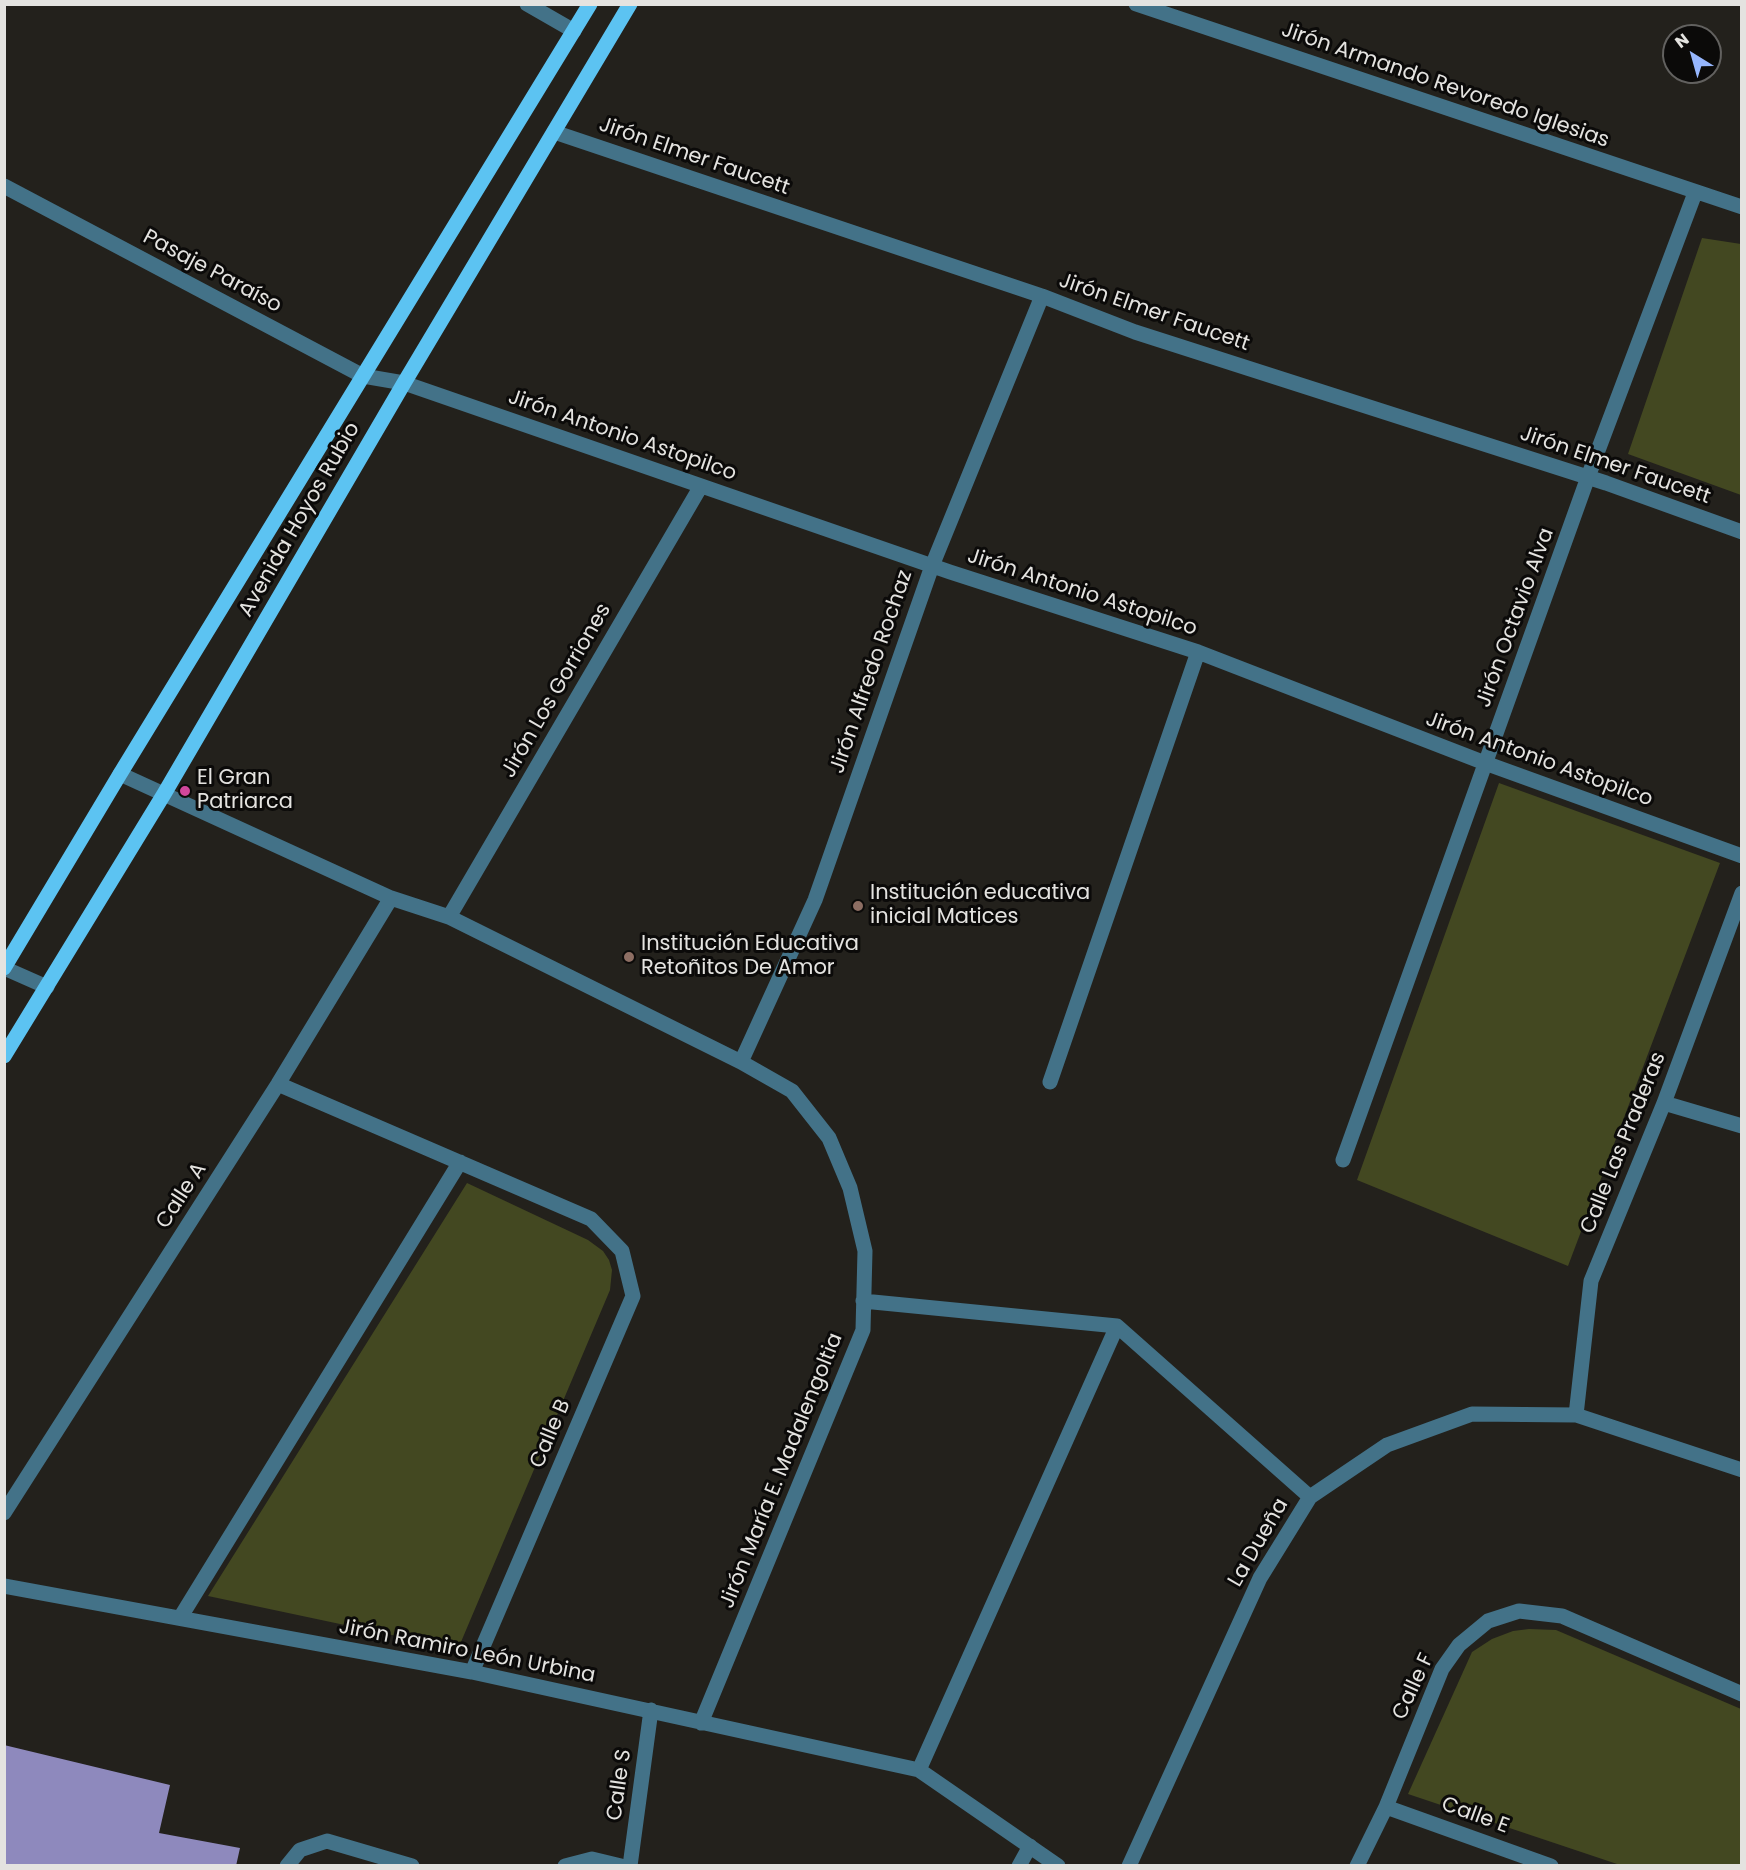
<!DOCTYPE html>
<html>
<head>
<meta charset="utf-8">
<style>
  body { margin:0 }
  #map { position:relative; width:1746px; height:1870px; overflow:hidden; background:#23211c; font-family:Poppins,sans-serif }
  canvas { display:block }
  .frame { position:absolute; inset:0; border:6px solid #e4e3e0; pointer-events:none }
  .north { position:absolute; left:1662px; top:24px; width:60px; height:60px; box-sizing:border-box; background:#0b0a09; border:2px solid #62615f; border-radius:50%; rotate:323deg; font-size:16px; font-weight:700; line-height:24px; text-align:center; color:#e4e3e0 }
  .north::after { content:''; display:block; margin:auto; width:21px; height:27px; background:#96b6fd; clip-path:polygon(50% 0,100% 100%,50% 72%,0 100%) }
</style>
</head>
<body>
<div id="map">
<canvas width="1746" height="1870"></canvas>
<div class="frame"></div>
<div class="north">N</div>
</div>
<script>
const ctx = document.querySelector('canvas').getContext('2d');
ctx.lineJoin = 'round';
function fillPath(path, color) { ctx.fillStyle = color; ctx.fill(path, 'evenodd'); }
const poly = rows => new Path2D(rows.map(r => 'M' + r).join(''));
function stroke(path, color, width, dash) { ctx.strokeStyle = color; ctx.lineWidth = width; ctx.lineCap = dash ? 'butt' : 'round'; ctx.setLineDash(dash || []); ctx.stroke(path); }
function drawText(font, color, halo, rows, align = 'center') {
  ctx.font = font + ' Poppins,sans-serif'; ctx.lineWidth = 6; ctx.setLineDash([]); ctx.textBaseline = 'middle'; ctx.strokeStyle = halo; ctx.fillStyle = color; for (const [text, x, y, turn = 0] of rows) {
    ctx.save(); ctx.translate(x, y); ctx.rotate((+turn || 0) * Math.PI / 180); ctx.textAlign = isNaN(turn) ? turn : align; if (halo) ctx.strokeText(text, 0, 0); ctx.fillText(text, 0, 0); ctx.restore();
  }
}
fillPath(poly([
  [1702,238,1741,244,1741,495,1628,454],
  [1499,783,1720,863,1568,1266,1357,1180],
  [467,1183,588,1240,603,1251,609,1260,612,1270,610,1290,458,1649,208,1596],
  [1529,1629,1556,1630,1741,1709,1741,1865,1620,1865,1408,1794,1472,1652,1492,1639,1513,1631]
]), '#434821');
fillPath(poly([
  [4,1745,170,1785,159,1833,240,1848,236,1866,4,1866]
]), '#8e89bd');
stroke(poly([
  [527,4,574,31],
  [1136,4,1742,207],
  [554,132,1042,296,1135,332,1606,483,1742,532],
  [4,186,363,376,404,383,950,572,1198,652,1485,763,1742,856],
  [120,774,391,898,449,917,741,1062,792,1091,829,1138,850,1188,865,1251,863,1330,701,1723],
  [449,917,701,486],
  [4,968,47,987],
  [741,1062,815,900,932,566,1042,296],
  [1050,1082,1198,652],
  [278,1084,591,1219,622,1251,633,1296,472,1672],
  [1664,1103,1742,1126],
  [1343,1160,1588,477,1695,193],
  [863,1301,1117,1326,1310,1497],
  [1576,1415,1591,1281,1664,1103,1742,893],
  [4,1513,278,1084,391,898],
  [4,1586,472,1672,919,1770,1058,1866],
  [180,1618,460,1162],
  [919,1770,1117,1326],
  [1386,1807,1551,1866],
  [287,1866,300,1850,327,1841,412,1866],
  [565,1866,592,1859,621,1866],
  [630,1866,651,1710],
  [1019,1866,1030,1846],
  [1129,1866,1260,1578,1310,1497,1387,1445,1472,1414,1576,1415,1742,1470],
  [1357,1866,1386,1807,1442,1669,1459,1645,1488,1621,1519,1611,1562,1616,1742,1694]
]), '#437288', 15);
stroke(poly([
  [4,968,120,774,590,4],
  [4,1056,164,794,404,383,630,4]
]), '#5cc3f2', 15);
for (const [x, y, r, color] of [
  [185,791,6,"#d1479c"],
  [858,906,6,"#8d6e63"],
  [629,957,6,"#8d6e63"]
]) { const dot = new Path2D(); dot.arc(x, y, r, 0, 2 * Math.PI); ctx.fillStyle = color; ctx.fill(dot); stroke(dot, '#0b0a09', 2); }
drawText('21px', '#e4e3e0', '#0b0a09', [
  ["Jirón Armando Revoredo Iglesias",1445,86,19],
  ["Jirón Elmer Faucett",694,157,19],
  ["Pasaje Paraíso",212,272,28],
  ["Jirón Elmer Faucett",1154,313,19],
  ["Jirón Antonio Astopilco",622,436,19],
  ["Jirón Elmer Faucett",1615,466,19],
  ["Avenida Hoyos Rubio",300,520,-60],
  ["Jirón Antonio Astopilco",1082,593,18],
  ["Jirón Octavio Alva",1516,618,-70],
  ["Jirón Alfredo Rochaz",872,672,-71],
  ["Jirón Los Gorriones",557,691,-60],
  ["Jirón Antonio Astopilco",1539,760,20],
  ["Calle Las Praderas",1624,1143,-68],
  ["Calle A",182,1196,-57],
  ["Calle B",551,1434,-67],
  ["Jirón María E. Madalengoltia",782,1471,-68],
  ["La Dueña",1259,1543,-60],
  ["Jirón Ramiro León Urbina",467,1652,11],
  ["Calle F",1414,1687,-65],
  ["Calle S",620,1785,-82],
  ["Calle E",1475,1816,20]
]);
drawText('21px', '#e4e3e0', '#0b0a09', [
  ["El Gran",197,779],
  ["Patriarca",197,803],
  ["Institución educativa",870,894],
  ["inicial Matices",870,918],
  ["Institución Educativa",641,945],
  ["Retoñitos De Amor",641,969]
], 'left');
</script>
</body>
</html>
